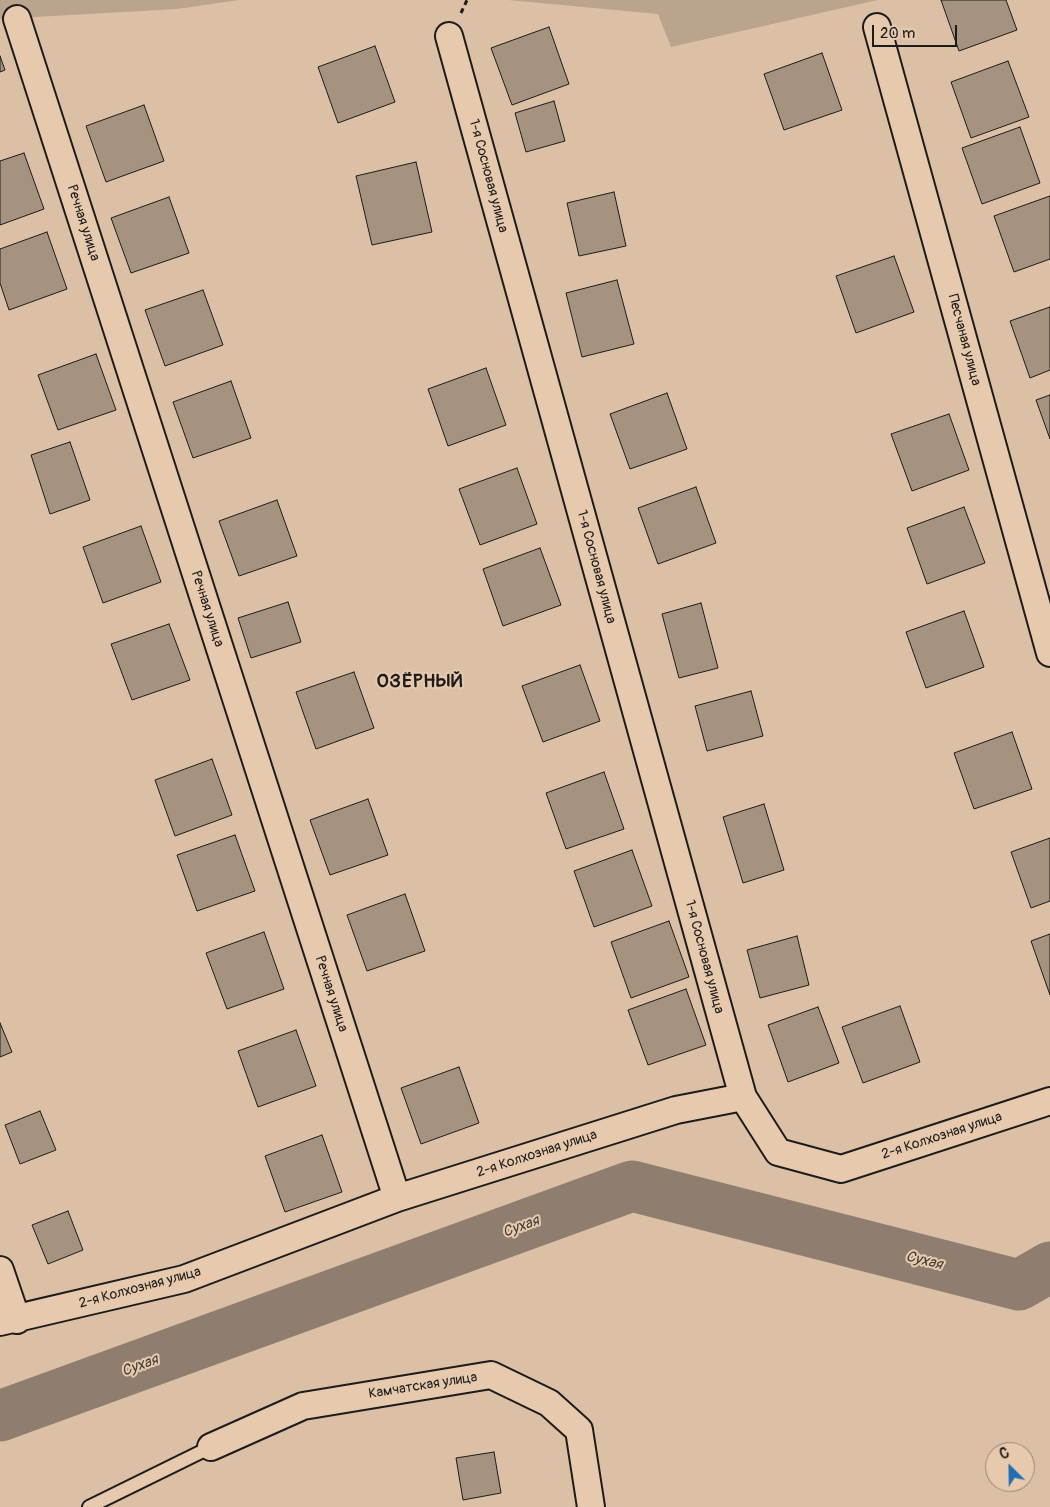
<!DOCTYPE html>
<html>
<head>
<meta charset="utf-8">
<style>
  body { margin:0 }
  #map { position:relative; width:1050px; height:1507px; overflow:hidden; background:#dbc0a5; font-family:Pangolin,sans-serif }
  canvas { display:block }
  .north { position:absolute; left:985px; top:1442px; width:50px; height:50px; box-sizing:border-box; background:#e7caae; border:1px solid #968474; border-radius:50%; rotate:337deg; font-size:14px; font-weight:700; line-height:20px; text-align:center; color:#1c1c1c }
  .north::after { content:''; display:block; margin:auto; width:18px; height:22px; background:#1f6fb2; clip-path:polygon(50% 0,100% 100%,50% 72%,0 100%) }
  .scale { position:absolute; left:872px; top:25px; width:85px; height:22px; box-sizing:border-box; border:2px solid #1c1c1c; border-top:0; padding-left:6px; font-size:15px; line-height:18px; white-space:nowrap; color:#1c1c1c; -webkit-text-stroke:4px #e7caae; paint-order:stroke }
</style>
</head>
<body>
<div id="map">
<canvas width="1050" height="1507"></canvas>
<div class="north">С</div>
<div class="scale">20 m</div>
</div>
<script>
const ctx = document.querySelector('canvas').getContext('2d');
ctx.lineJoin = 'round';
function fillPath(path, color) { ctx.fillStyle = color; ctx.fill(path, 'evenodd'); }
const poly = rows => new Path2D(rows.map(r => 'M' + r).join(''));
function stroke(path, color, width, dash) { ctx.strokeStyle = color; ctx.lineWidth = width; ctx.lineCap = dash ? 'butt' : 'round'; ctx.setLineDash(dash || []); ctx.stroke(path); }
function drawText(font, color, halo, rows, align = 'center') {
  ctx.font = font + ' Pangolin,sans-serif'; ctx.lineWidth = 4; ctx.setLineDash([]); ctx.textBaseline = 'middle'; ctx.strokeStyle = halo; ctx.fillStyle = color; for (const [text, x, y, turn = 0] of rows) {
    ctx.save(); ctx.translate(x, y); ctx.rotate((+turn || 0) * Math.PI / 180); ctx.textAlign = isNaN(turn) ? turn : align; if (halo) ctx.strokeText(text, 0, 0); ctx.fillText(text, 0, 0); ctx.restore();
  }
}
fillPath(poly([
  [0,0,239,0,177,9,0,19],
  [508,0,878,0,671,47,658,14]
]), '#bba48e');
stroke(poly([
  [0,1416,632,1186,1019,1285,1050,1267]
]), '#8f7e6f', 51);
const building = poly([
  [941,0,1006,0,1017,30,959,51,941,0],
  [549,27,569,84,512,105,491,48,549,27],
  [375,46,395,102,338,123,318,67,375,46],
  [822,53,842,110,784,130,764,74,822,53],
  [0,56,5,70,0,72,0,56],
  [1008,61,1029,117,971,138,951,82,1008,61],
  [554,101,565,141,526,152,515,113,554,101],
  [144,105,164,161,106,182,86,126,144,105],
  [1020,127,1040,183,982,204,962,148,1020,127],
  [24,153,44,209,0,225,0,161,24,153],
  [416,162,432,232,372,245,356,176,416,162],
  [614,192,626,246,579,256,567,203,614,192],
  [1050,196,1050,259,1014,272,994,216,1050,196],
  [169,197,189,253,131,273,111,218,169,197],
  [47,232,67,289,9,310,0,283,0,249,47,232],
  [894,256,914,312,856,333,836,276,894,256],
  [617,280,634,344,582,357,566,293,617,280],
  [203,290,223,345,165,366,145,310,203,290],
  [1050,307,1050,370,1030,378,1010,321,1050,307],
  [96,354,116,410,58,430,38,375,96,354],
  [486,368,506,425,448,446,428,389,486,368],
  [231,381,251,438,193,458,173,402,231,381],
  [667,393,687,449,630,469,610,414,667,393],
  [1050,395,1050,439,1036,400,1050,395],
  [949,414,969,470,912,491,891,434,949,414],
  [70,442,90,500,50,514,31,455,70,442],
  [517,468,537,524,480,545,459,489,517,468],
  [696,487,716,543,658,564,638,508,696,487],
  [277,500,297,556,239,576,219,521,277,500],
  [964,507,985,563,927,584,907,528,964,507],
  [141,526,161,582,103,603,83,547,141,526],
  [540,548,561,605,503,626,483,569,540,548],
  [288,602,301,642,251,658,238,618,288,602],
  [701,603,718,668,679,678,662,614,701,603],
  [964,611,984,667,926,688,906,632,964,611],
  [169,624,190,680,132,700,111,644,169,624],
  [580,665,600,721,543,742,522,686,580,665],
  [354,672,374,728,316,749,296,692,354,672],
  [751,691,763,736,707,751,695,706,751,691],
  [1012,732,1032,789,974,809,954,753,1012,732],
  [212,759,232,815,175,836,155,780,212,759],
  [604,772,624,829,566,849,546,793,604,772],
  [368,799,388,855,330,875,310,820,368,799],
  [764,804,784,870,743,883,723,817,764,804],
  [235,835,255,891,197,911,177,855,235,835],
  [1050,838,1050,901,1031,908,1011,852,1050,838],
  [632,850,652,906,594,927,574,871,632,850],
  [405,894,425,951,367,971,347,915,405,894],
  [669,921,689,977,631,998,611,942,669,921],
  [264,932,284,989,227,1009,206,953,264,932],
  [1050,934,1050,995,1031,941,1050,934],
  [797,936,809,985,760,998,747,950,797,936],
  [686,989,706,1045,648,1065,628,1010,686,989],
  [900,1006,920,1062,863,1083,842,1027,900,1006],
  [818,1007,839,1063,788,1082,768,1025,818,1007],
  [0,1023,12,1052,0,1057,0,1023],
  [296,1030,316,1086,258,1107,238,1051,296,1030],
  [459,1067,479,1123,421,1144,401,1088,459,1067],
  [40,1111,56,1150,20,1164,5,1125,40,1111],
  [322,1135,342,1192,285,1212,265,1156,322,1135],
  [68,1211,83,1250,48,1264,32,1225,68,1211],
  [494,1452,501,1493,463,1500,456,1458,494,1452]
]);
fillPath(building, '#a5927f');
stroke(building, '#1c1c1c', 1);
const service = poly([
  [89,1507,211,1447]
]);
const minor = poly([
  [17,19,397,1198],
  [877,27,1050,653],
  [449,36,743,1097],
  [0,1270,17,1320],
  [0,1322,184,1279,397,1198,676,1110,743,1097,778,1152,841,1169,1050,1101],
  [211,1447,303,1406,491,1375,549,1403,579,1430,591,1507]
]);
stroke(service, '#1c1c1c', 16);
stroke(minor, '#1c1c1c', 30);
stroke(poly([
  [461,13,467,0]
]), '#1c1c1c', 3, [5, 4]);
stroke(service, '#e7caae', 12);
stroke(minor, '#e7caae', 26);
drawText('14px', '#1c1c1c', '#e7caae', [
  ["1-я Сосновая улица",488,176,75],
  ["Речная улица",83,223,72],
  ["Песчаная улица",964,340,75],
  ["1-я Сосновая улица",596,567,75],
  ["Речная улица",207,609,72],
  ["1-я Сосновая улица",704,957,75],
  ["Речная улица",331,994,72],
  ["2-я Колхозная улица",942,1136,-18],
  ["2-я Колхозная улица",537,1154,-18],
  ["2-я Колхозная улица",140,1288,-15],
  ["Камчатская улица",423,1386,-9]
]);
drawText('italic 15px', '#443e39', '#e7caae', [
  ["Сухая",521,1227,-20],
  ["Сухая",924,1261,14],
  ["Сухая",140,1366,-20]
]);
ctx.letterSpacing = '1px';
drawText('bold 19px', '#1c1c1c', '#e7caae', [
  ["ОЗЁРНЫЙ",420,682]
]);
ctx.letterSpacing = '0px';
</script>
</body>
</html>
